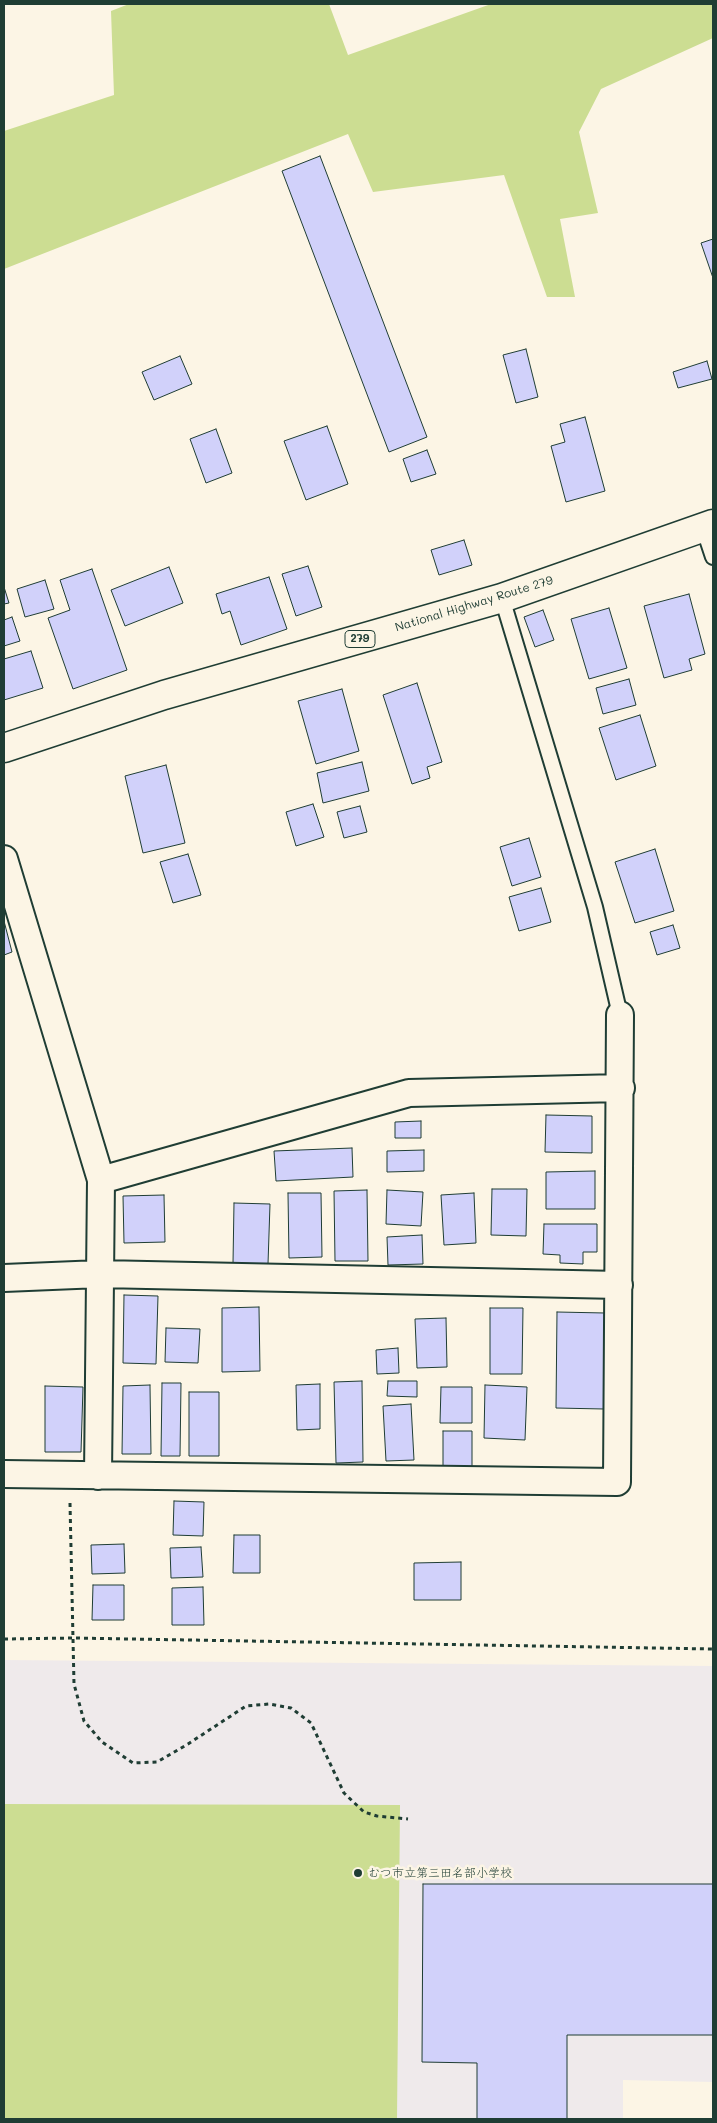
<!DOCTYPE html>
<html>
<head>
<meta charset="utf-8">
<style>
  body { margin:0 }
  #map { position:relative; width:717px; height:2123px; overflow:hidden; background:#fcf5e5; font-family:Mali,sans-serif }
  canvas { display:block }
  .frame { position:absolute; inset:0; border:5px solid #1f3d34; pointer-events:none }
</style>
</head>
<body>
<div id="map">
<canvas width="717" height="2123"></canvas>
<div class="frame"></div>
</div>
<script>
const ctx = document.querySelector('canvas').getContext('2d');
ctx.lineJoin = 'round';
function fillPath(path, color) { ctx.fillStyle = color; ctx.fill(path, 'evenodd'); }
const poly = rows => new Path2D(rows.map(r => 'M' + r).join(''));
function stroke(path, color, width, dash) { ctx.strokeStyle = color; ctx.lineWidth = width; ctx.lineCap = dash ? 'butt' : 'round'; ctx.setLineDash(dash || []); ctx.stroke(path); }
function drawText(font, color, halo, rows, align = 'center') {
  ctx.font = font + ' Mali,"Klee One",sans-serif'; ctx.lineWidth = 5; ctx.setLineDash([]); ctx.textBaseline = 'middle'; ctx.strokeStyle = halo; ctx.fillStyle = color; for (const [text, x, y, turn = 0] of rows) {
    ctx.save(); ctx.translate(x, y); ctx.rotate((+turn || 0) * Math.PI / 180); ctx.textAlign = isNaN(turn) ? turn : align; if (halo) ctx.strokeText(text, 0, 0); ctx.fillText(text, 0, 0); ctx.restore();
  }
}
fillPath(poly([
  [4,1660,713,1666,713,2082,623,2080,623,2119,4,2119]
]), '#efeaeb');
fillPath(poly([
  [129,4,329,4,348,55,491,4,713,4,713,38,601,89,579,132,598,213,560,219,575,297,547,297,504,175,373,192,348,134,4,269,4,131,114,95,111,11],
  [4,1804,400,1805,397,2119,4,2119]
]), '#ccdd92');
const building = poly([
  [320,156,427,437,389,452,282,171,320,156],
  [713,239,713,278,701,243,713,239],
  [526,349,538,397,516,403,503,355,526,349],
  [180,356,192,384,154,400,142,372,180,356],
  [707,361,712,379,678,388,673,372,707,361],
  [585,417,605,491,566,502,551,446,565,442,560,424,585,417],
  [327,426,348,484,306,500,284,441,327,426],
  [216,429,232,473,206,483,190,439,216,429],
  [427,450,436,474,411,482,403,459,427,450],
  [464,540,472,565,439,575,431,550,464,540],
  [308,566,322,607,296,616,282,574,308,566],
  [169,567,183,603,125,626,111,590,169,567],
  [92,569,127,670,73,689,48,618,70,610,60,580,92,569],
  [269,577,287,629,241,645,230,611,222,614,216,594,269,577],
  [45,580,54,609,25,617,17,589,45,580],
  [4,587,9,603,4,604,4,587],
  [689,594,705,654,689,659,692,670,664,678,644,606,689,594],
  [609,608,627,668,589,679,571,619,609,608],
  [543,610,554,640,535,647,524,617,543,610],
  [12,617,20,641,4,646,4,620,12,617],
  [31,651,43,688,4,700,4,659,31,651],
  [629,679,636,705,603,714,596,688,629,679],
  [417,683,442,762,427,767,430,778,412,784,383,695,417,683],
  [342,689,359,751,316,764,298,701,342,689],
  [640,715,656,766,616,780,599,728,640,715],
  [362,762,369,791,323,803,317,773,362,762],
  [166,765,185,843,143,853,125,776,166,765],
  [313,804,324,837,296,846,286,812,313,804],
  [360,806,367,832,344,838,337,812,360,806],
  [529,838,541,877,512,886,500,847,529,838],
  [655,849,674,911,635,923,615,862,655,849],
  [188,854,201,895,173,903,160,862,188,854],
  [541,888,551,922,519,931,509,897,541,888],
  [4,921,12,952,4,955,4,921],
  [673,925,680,948,657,955,650,932,673,925],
  [546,1115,592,1116,592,1153,545,1152,546,1115],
  [421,1121,421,1138,395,1138,395,1122,421,1121],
  [352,1148,353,1177,276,1181,274,1151,352,1148],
  [424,1150,424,1171,387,1172,387,1151,424,1150],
  [595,1171,595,1209,546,1209,546,1172,595,1171],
  [492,1189,527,1189,526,1236,491,1235,492,1189],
  [367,1190,368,1261,335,1261,334,1191,367,1190],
  [387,1190,423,1192,421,1226,386,1224,387,1190],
  [288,1193,321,1193,322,1257,289,1258,288,1193],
  [474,1193,476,1243,444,1245,441,1195,474,1193],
  [164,1195,165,1242,124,1243,123,1196,164,1195],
  [234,1203,270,1204,268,1264,233,1263,234,1203],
  [544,1224,597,1224,597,1252,583,1252,583,1264,560,1263,560,1255,543,1254,544,1224],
  [422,1235,423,1264,388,1265,387,1237,422,1235],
  [124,1295,158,1296,156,1364,123,1363,124,1295],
  [259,1307,260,1371,222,1372,222,1308,259,1307],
  [490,1308,523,1308,522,1374,490,1374,490,1308],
  [557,1312,605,1313,604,1409,556,1408,557,1312],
  [446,1318,447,1367,417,1368,415,1319,446,1318],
  [166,1328,200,1329,198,1363,165,1362,166,1328],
  [398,1348,399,1373,377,1374,376,1350,398,1348],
  [362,1381,363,1462,336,1463,334,1382,362,1381],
  [388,1381,417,1381,417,1397,387,1396,388,1381],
  [162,1383,181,1383,180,1456,161,1456,162,1383],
  [320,1384,320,1429,297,1430,296,1385,320,1384],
  [150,1385,151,1454,122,1454,123,1386,150,1385],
  [485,1385,527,1387,525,1440,484,1438,485,1385],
  [45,1386,83,1387,81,1452,45,1452,45,1386],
  [441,1387,472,1387,472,1423,440,1423,441,1387],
  [189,1392,219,1392,219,1456,189,1456,189,1392],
  [411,1404,414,1460,386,1461,383,1406,411,1404],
  [443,1431,472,1431,472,1467,443,1468,443,1431],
  [174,1501,204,1502,203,1536,173,1535,174,1501],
  [234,1535,260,1535,260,1573,233,1573,234,1535],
  [124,1544,125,1573,92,1574,91,1545,124,1544],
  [201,1547,203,1577,171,1578,170,1548,201,1547],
  [461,1562,461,1600,414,1600,414,1563,461,1562],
  [93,1585,124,1585,124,1620,92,1620,93,1585],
  [203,1587,204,1625,172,1625,172,1588,203,1587],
  [423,1884,713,1884,713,2035,567,2035,567,2119,477,2119,477,2063,422,2062,423,1884]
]);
fillPath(building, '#d1d1fa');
stroke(building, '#1f3d34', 1);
const service = poly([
  [703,527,713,557],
  [502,598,595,907,620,1015]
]);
const minor = poly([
  [4,859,101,1180,98,1476],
  [101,1180,409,1093,621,1088],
  [4,1278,100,1274,619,1285],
  [4,1474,617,1482,620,1015]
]);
const trunk = poly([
  [4,748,164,695,502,598,713,524]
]);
stroke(service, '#1f3d34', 18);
stroke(minor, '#1f3d34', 30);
stroke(trunk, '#1f3d34', 31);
stroke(poly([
  [70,1503,74,1684,84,1721,102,1742,133,1763,157,1762,188,1744,246,1706,269,1704,291,1708,311,1723,344,1793,364,1812,377,1816,408,1819],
  [4,1639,73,1638,713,1649]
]), '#1f3d34', 3, [4, 4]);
stroke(service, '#fcf5e5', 14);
stroke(minor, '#fcf5e5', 26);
stroke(trunk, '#fcf5e5', 28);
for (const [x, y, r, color] of [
  [358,1873,5,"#1f3d34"]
]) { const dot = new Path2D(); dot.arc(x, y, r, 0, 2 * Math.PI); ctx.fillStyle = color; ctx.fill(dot); stroke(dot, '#fcf5e5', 2); }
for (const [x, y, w] of [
  [360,639,30]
]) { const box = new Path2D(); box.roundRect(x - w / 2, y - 8.5, w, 17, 4); ctx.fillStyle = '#fcf5e5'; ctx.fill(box); stroke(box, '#1f3d34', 1); }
drawText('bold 11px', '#1f3d34', null, [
  ["279",360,639]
]);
drawText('12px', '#1f3d34', '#fcf5e5', [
  ["National Highway Route 279",474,604,-17]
]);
drawText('12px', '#1f3d34', '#fcf5e5', [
  ["むつ市立第三田名部小学校",368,1873]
], 'left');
</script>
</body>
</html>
